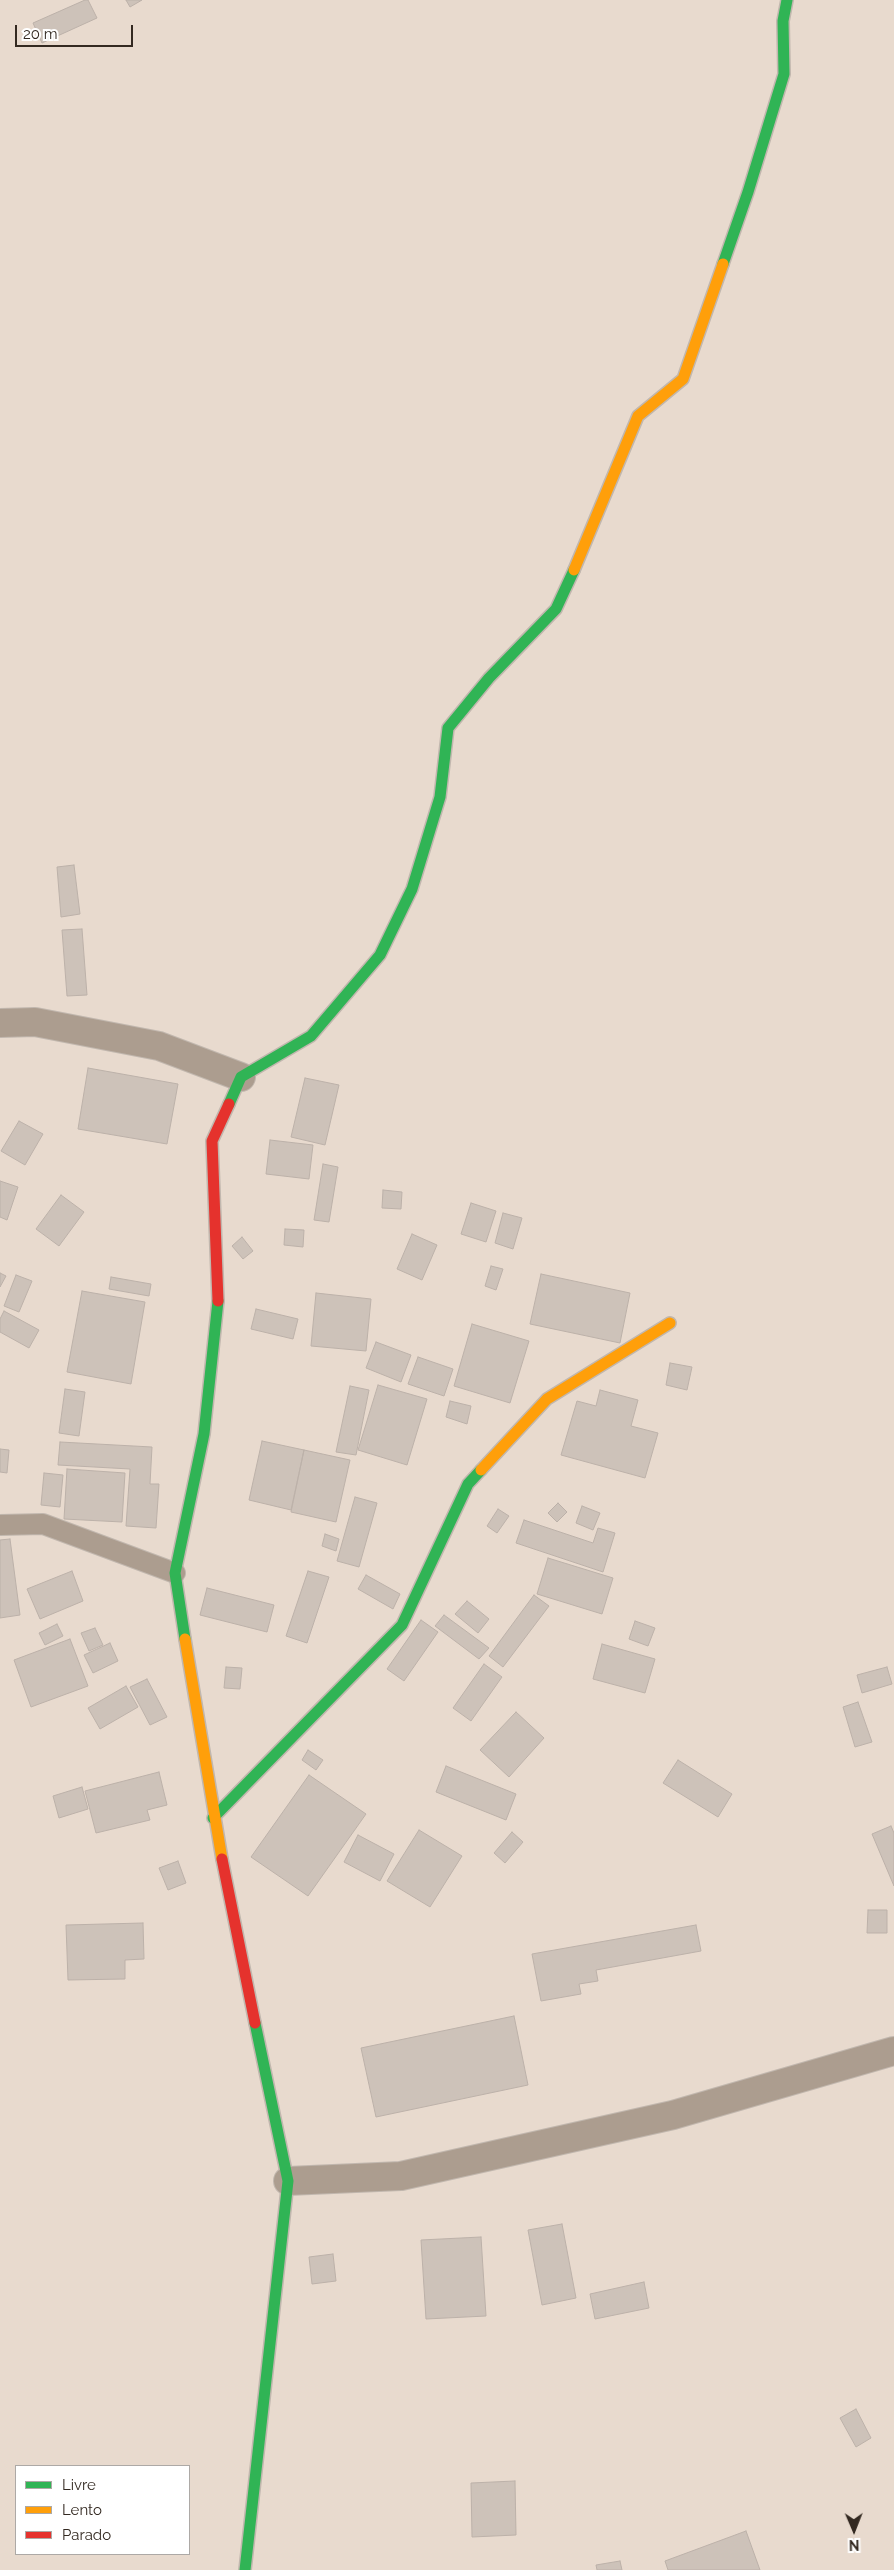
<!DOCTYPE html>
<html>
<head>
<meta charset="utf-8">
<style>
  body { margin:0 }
  #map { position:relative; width:894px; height:2570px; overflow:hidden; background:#e8dace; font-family:Raleway,sans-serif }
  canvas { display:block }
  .legend { position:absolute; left:15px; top:2465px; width:175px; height:90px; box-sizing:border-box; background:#fff; border:1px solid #ada9a6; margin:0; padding:6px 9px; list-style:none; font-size:15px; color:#332921 }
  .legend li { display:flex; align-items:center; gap:10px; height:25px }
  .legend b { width:25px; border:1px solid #ada9a6 }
  .north { position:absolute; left:829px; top:2505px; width:50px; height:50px; -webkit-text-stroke:4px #fff; paint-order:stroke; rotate:179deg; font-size:14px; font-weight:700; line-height:20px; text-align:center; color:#332921 }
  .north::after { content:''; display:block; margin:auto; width:18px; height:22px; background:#332921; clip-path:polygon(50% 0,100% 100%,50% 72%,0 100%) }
  .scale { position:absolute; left:15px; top:25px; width:118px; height:22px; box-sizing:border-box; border:2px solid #332921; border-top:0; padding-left:6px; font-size:15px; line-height:18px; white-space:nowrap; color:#332921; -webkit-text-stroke:4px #fff; paint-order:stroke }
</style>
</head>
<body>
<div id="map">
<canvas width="894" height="2570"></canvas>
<ul class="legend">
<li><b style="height:6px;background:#30b455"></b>Livre</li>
<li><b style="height:6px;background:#ff9f0a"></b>Lento</li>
<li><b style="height:6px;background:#e5322d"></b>Parado</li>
</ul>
<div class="north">N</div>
<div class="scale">20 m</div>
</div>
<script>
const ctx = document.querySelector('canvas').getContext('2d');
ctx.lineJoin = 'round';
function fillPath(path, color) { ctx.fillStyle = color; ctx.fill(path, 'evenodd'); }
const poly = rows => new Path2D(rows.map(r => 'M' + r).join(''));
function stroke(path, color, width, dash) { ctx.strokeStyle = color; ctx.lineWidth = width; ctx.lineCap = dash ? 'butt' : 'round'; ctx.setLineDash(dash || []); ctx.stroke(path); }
const building = poly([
  [85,0,88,0,97,18,42,43,33,23,85,0],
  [126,0,142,0,130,7,126,0],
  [74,865,80,914,61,917,57,867,74,865],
  [82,929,87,995,67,996,62,930,82,929],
  [88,1068,178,1084,167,1144,78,1129,88,1068],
  [305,1078,339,1085,325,1145,291,1137,305,1078],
  [19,1121,43,1134,25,1165,1,1151,19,1121],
  [270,1140,313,1145,309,1179,266,1174,270,1140],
  [323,1164,338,1167,329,1222,314,1220,323,1164],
  [0,1181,18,1187,7,1220,0,1217,0,1181],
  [383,1190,402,1192,401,1209,382,1208,383,1190],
  [61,1195,84,1212,59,1246,36,1229,61,1195],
  [471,1203,496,1211,486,1242,461,1234,471,1203],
  [503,1213,522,1218,513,1249,495,1243,503,1213],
  [285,1229,304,1230,303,1247,284,1245,285,1229],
  [412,1234,437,1245,422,1280,397,1269,412,1234],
  [242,1237,253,1251,243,1259,232,1246,242,1237],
  [491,1266,503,1269,496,1290,485,1286,491,1266],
  [0,1273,6,1276,0,1287,0,1273],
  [541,1274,630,1293,620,1343,530,1324,541,1274],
  [16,1275,32,1281,19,1312,4,1306,16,1275],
  [111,1277,151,1284,149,1296,109,1289,111,1277],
  [82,1291,145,1302,131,1384,67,1372,82,1291],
  [316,1293,371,1299,366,1351,311,1346,316,1293],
  [256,1309,298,1319,293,1339,251,1329,256,1309],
  [4,1311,39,1330,29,1348,0,1332,0,1319,4,1311],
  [472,1324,529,1341,510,1403,454,1386,472,1324],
  [376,1342,411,1355,401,1382,366,1368,376,1342],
  [418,1357,453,1369,444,1396,408,1384,418,1357],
  [670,1363,692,1367,687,1390,666,1385,670,1363],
  [378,1385,427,1399,407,1465,358,1450,378,1385],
  [350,1386,369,1390,356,1455,336,1452,350,1386],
  [65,1389,85,1392,79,1436,59,1433,65,1389],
  [600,1390,638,1400,631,1426,658,1433,645,1478,561,1455,577,1401,596,1406,600,1390],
  [450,1401,471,1406,467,1424,446,1417,450,1401],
  [262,1441,304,1450,291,1510,249,1500,262,1441],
  [60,1442,152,1447,150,1484,159,1484,156,1528,126,1526,130,1469,58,1465,60,1442],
  [0,1449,9,1450,7,1473,0,1472,0,1449],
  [304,1450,350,1460,336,1522,291,1512,304,1450],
  [67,1469,125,1473,122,1522,64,1519,67,1469],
  [44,1473,63,1475,60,1507,41,1505,44,1473],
  [355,1497,377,1503,359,1567,337,1561,355,1497],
  [558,1503,567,1512,557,1522,548,1513,558,1503],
  [582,1506,600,1513,593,1530,576,1523,582,1506],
  [498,1509,509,1516,497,1533,487,1526,498,1509],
  [524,1520,593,1543,598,1528,615,1533,603,1572,516,1543,524,1520],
  [325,1534,339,1539,336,1551,322,1546,325,1534],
  [10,1539,20,1615,0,1618,0,1540,10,1539],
  [548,1558,613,1578,602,1614,537,1594,548,1558],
  [72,1571,83,1601,40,1619,27,1589,72,1571],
  [308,1571,329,1577,307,1643,286,1636,308,1571],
  [366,1575,400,1594,393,1609,358,1589,366,1575],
  [207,1588,274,1605,267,1632,200,1615,207,1588],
  [534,1595,549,1606,503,1667,489,1656,534,1595],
  [467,1601,489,1619,478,1633,455,1614,467,1601],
  [444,1615,489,1648,479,1659,435,1626,444,1615],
  [421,1620,438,1632,404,1681,387,1669,421,1620],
  [635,1621,655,1628,648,1646,629,1639,635,1621],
  [57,1624,63,1636,45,1645,39,1633,57,1624],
  [95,1628,103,1645,89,1651,81,1633,95,1628],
  [70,1639,88,1686,31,1707,14,1660,70,1639],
  [110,1643,118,1661,93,1673,84,1655,110,1643],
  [602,1644,655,1659,645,1693,593,1679,602,1644],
  [484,1664,502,1677,471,1721,453,1708,484,1664],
  [226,1667,242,1668,240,1689,224,1688,226,1667],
  [887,1667,892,1684,862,1693,857,1675,887,1667],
  [147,1679,167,1717,150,1725,130,1687,147,1679],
  [126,1686,138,1707,100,1729,88,1708,126,1686],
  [858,1702,872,1742,855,1747,843,1707,858,1702],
  [516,1712,544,1738,509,1777,480,1750,516,1712],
  [308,1750,323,1760,316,1770,302,1760,308,1750],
  [678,1760,732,1794,718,1817,663,1783,678,1760],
  [446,1766,516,1794,506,1820,436,1792,446,1766],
  [159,1772,167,1805,147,1810,150,1820,96,1833,85,1791,159,1772],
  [309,1775,366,1814,308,1896,251,1857,309,1775],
  [82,1787,88,1809,59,1818,53,1796,82,1787],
  [891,1826,894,1833,894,1886,872,1834,891,1826],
  [419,1830,462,1856,430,1907,387,1881,419,1830],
  [512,1832,523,1842,505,1863,494,1853,512,1832],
  [358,1835,394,1854,380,1881,344,1862,358,1835],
  [178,1861,186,1883,168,1890,159,1868,178,1861],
  [868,1910,887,1910,887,1933,867,1933,868,1910],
  [143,1923,144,1959,125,1960,125,1979,68,1980,66,1925,143,1923],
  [696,1925,701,1951,596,1970,598,1981,579,1984,581,1994,541,2001,532,1954,696,1925],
  [514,2016,528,2085,376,2117,361,2048,514,2016],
  [562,2224,576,2298,542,2305,528,2230,562,2224],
  [481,2237,486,2316,426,2319,421,2240,481,2237],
  [333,2254,336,2281,312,2284,309,2257,333,2254],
  [644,2282,649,2308,595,2319,590,2294,644,2282],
  [856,2409,871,2438,856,2447,840,2418,856,2409],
  [515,2481,516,2535,472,2537,471,2483,515,2481],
  [746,2531,760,2570,668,2570,665,2561,746,2531],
  [620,2561,622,2570,597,2570,596,2565,620,2561]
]);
fillPath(building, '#cdc2b9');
stroke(building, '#bcb1a9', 1);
const lane = poly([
  [0,1525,43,1524,175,1573]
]);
const street = poly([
  [0,1023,35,1022,159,1046,241,1077],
  [288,2181,401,2176,673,2115,894,2051]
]);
const fast = poly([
  [723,264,748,192,784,74,783,21,787,0],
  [229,1104,241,1077,311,1036,380,955,412,889,440,797,448,728,489,678,556,609,574,570],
  [185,1639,175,1573,204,1434,218,1301],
  [213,1818,402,1625,468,1484,481,1470],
  [245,2570,288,2181,255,2023]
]);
const slow = poly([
  [574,570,638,416,683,379,723,264],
  [481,1470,547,1399,670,1323],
  [185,1639,222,1859]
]);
const jam = poly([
  [218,1301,212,1141,229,1104],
  [222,1859,255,2023]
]);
stroke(lane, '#c1b7ae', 22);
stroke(street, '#c1b7ae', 30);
stroke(fast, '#c1b7ae', 14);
stroke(slow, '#c1b7ae', 14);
stroke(jam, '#c1b7ae', 14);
stroke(lane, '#ac9d8f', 20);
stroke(street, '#ac9d8f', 28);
stroke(fast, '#30b455', 11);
stroke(slow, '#ff9f0a', 11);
stroke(jam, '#e5322d', 11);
</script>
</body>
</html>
